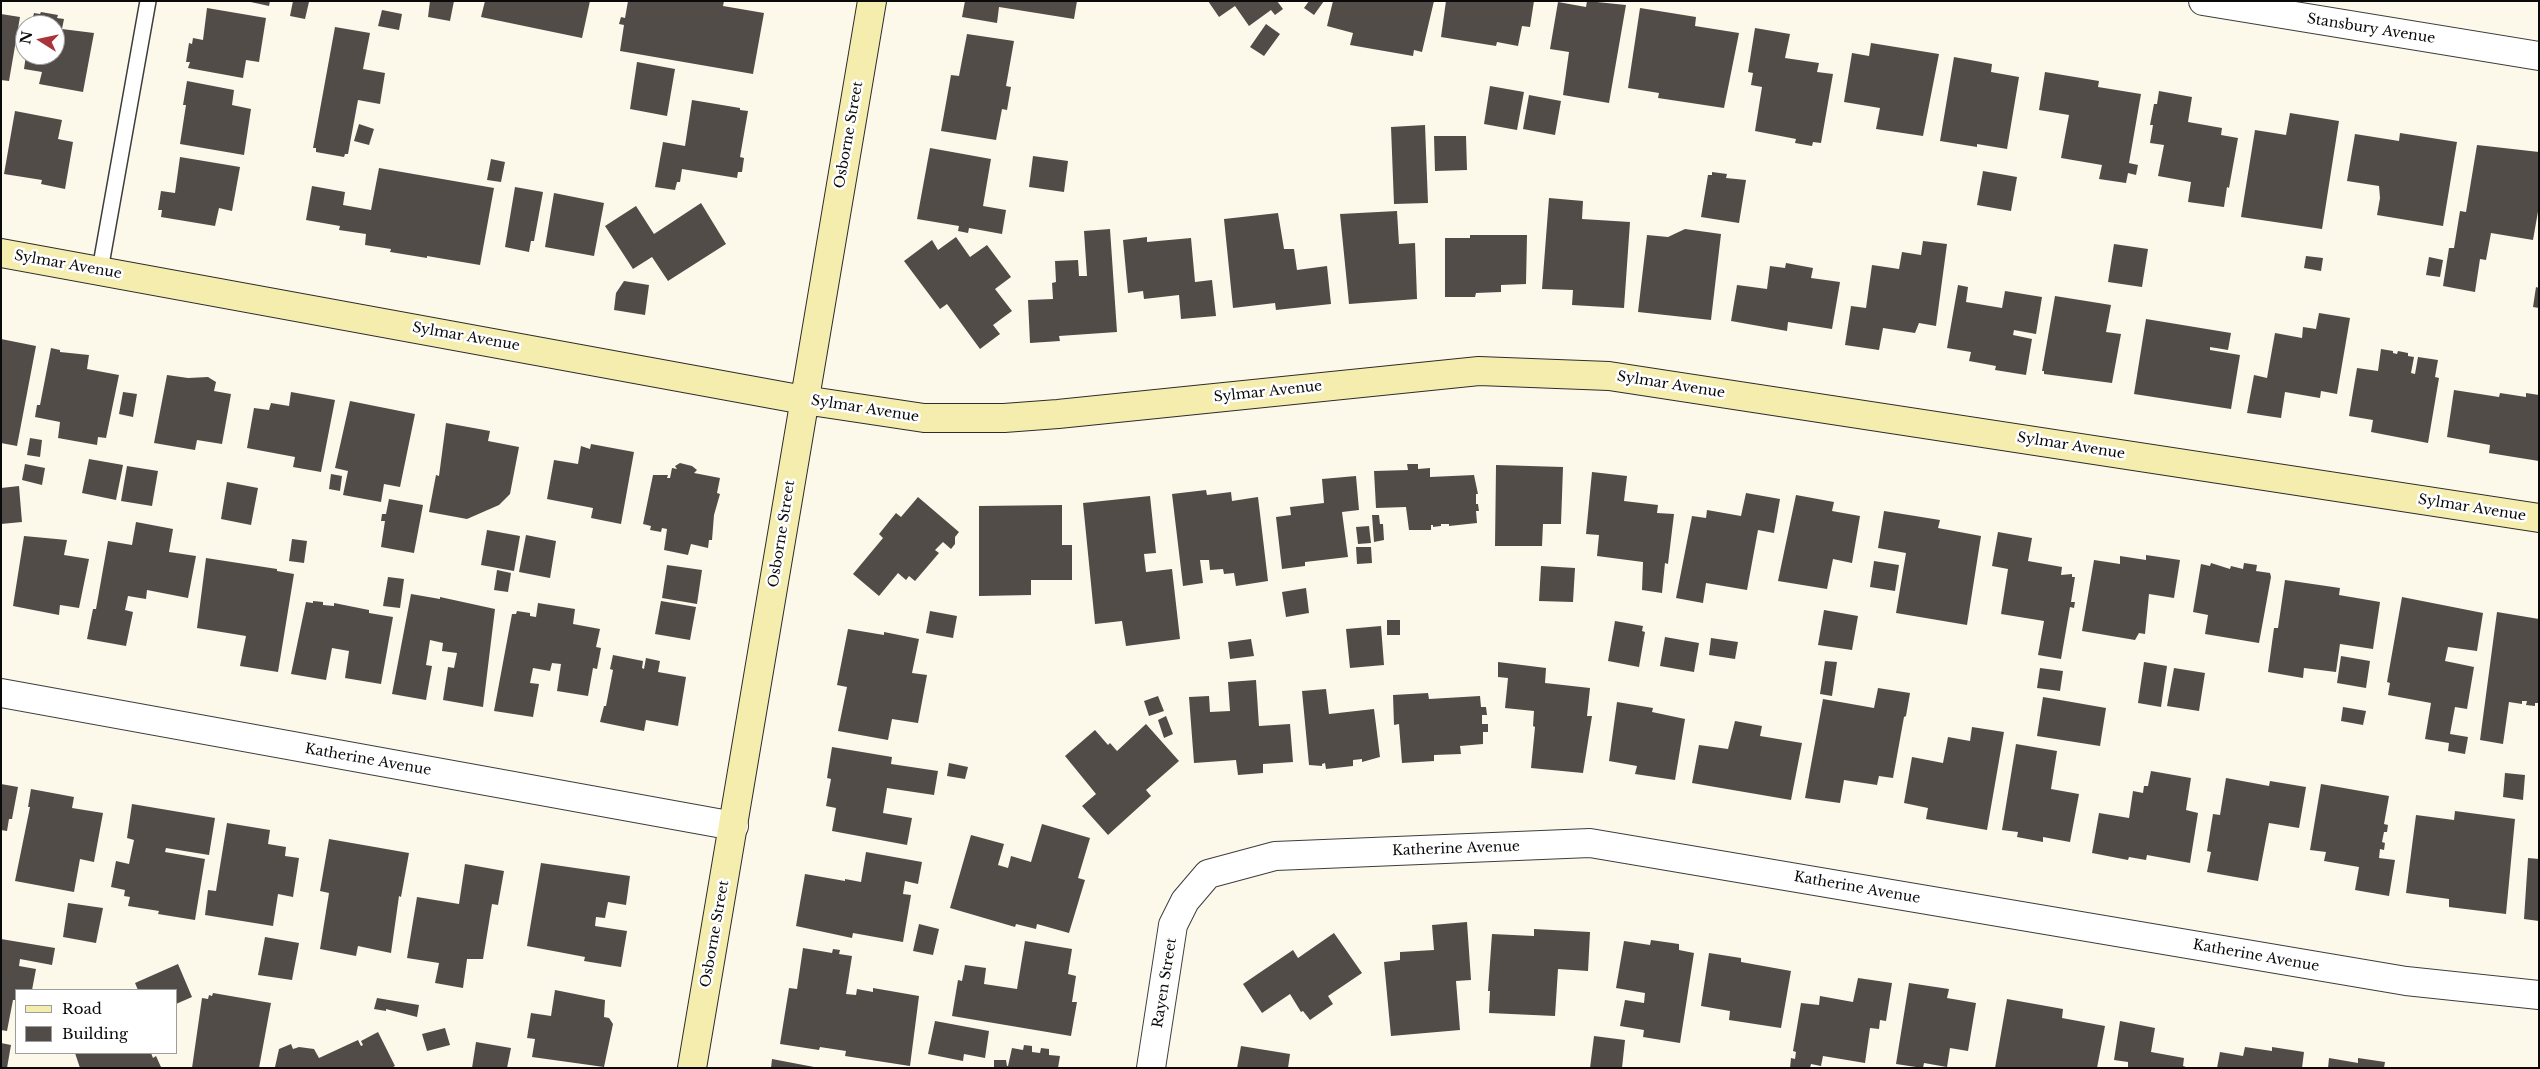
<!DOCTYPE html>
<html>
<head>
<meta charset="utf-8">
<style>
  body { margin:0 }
  #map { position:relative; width:2540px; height:1069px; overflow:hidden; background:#fdf9ea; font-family:"Libre Baskerville",serif }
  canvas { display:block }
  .frame { position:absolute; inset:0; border:2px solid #0a0a0a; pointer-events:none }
  .legend { position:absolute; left:15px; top:989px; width:162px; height:65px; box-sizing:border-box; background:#fff; border:1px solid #9d9d9d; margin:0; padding:6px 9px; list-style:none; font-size:15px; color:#0a0a0a }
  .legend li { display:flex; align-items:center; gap:10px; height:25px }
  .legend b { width:25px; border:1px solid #9d9d9d }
  .north { position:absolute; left:15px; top:15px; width:50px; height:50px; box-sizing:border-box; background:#fff; border:1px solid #9d9d9d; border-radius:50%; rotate:280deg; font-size:14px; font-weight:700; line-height:20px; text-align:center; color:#0a0a0a }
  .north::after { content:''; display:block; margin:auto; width:18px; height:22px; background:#a93439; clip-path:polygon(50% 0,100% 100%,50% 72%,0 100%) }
</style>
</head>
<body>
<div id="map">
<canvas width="2540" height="1069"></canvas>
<div class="frame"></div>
<ul class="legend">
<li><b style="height:6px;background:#f5edad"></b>Road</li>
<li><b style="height:14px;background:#524c48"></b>Building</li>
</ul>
<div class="north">N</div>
</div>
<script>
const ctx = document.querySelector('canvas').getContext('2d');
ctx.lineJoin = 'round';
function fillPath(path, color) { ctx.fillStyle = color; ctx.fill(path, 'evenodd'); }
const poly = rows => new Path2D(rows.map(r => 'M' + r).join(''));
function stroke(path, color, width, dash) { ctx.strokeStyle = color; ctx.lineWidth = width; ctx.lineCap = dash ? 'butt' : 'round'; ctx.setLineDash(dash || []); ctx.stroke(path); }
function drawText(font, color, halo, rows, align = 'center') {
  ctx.font = font + ' "Libre Baskerville",serif'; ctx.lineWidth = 5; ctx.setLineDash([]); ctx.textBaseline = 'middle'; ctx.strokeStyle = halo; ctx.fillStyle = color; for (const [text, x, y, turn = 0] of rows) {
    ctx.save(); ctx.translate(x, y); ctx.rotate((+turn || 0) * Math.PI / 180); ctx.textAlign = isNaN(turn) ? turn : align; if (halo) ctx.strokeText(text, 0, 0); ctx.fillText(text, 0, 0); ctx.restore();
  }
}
fillPath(poly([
  [246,1,270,1,269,6],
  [293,1,309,2,305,19,290,16],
  [430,1,454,1,450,21,428,17],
  [485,1,590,1,582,38,481,17],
  [628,1,724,1,723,6,764,13,753,74,620,51,624,25,619,24,621,17,625,18],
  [965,1,1077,1,1074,19,999,7,997,23,962,17],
  [1208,1,1277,1,1283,9,1275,15,1271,10,1249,26,1235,6,1219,17],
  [1309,1,1324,1,1314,15,1304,8],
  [1333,1,1434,1,1422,52,1414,50,1413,56,1350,45,1353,33,1327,26],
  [1446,1,1534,1,1530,27,1522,26,1518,46,1497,42,1496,46,1441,37],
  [1587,1,1626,5,1609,103,1563,95,1569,52,1550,49,1558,2,1586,7],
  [207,8,266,18,259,62,246,60,243,78,188,68,190,62,186,62,189,43,192,44,193,38,203,40],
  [1640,8,1696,17,1695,26,1739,33,1724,108,1658,98,1659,93,1628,88],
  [382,10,402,14,399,30,378,26],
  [41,12,58,15,57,18,64,19,62,29,94,33,83,92,39,84,42,72,24,69,26,55,55,55,55,25,31,25,34,13,40,14],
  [1,14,20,17,9,81,1,80],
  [1266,24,1280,34,1264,56,1250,47],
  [335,27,370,33,363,69,385,73,380,104,358,100,348,154,345,154,344,157,316,152,316,148,313,148],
  [1755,28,1790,34,1785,58,1819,63,1817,72,1833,74,1821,143,1813,142,1812,146,1795,143,1796,139,1755,131,1762,87,1751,85,1753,73,1748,72],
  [967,34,1014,41,1006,86,1011,87,1007,110,1002,109,996,140,941,131,951,75,959,76],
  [1871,43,1939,54,1923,136,1876,129,1880,108,1844,102,1852,53,1869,56],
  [1954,57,1992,64,1991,72,2019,77,2007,149,1977,144,1977,147,1940,141],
  [637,62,675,69,667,116,630,109],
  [2045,72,2099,81,2098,87,2141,94,2129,163,2138,165,2136,175,2128,173,2126,183,2099,179,2102,165,2061,158,2069,115,2039,110],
  [187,81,234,90,232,105,251,109,244,155,180,144,186,105,183,105],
  [1490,86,1524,92,1517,130,1484,124],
  [2159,91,2192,97,2188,122,2222,128,2221,135,2238,138,2229,188,2227,187,2224,207,2188,202,2191,182,2158,176,2164,145,2150,143,2153,125,2150,125,2154,104,2157,104],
  [1529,95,1561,101,1555,135,1523,129],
  [692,100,740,108,740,110,748,111,740,157,744,158,742,172,738,172,737,178,682,169,680,182,677,182,675,190,655,187,663,142,685,146],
  [15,111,62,120,58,139,73,142,65,189,41,184,42,180,4,174],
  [2290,113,2339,121,2322,229,2241,217,2255,130,2286,135],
  [359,124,374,129,369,145,354,141],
  [1425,125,1428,203,1394,204,1391,127],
  [2400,133,2457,142,2443,226,2377,215,2380,198,2379,186,2347,181,2355,134,2399,141],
  [1434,136,1466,136,1467,170,1435,171],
  [2477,145,2539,152,2539,206,2533,240,2491,233,2486,260,2480,259,2475,292,2443,286,2449,248,2454,248,2460,211,2466,212],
  [930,148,991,159,983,206,1006,210,1002,234,969,228,968,233,958,231,959,226,917,219],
  [1033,156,1068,161,1064,192,1029,187],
  [180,157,240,167,232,211,219,208,215,226,161,217,162,210,158,210,161,191,175,193],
  [491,159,505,162,501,182,487,180],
  [379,168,494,188,480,265,427,256,427,258,390,252,391,249,365,245,366,234,339,230,340,226,306,220,312,186,345,192,343,205,371,210],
  [1983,171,2017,177,2011,211,1977,205],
  [1712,172,1727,174,1726,178,1746,180,1739,223,1701,217,1708,175,1712,175],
  [515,187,543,192,534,241,531,241,529,252,505,247],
  [554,193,604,203,594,256,545,247],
  [1549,198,1583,201,1582,219,1630,222,1624,308,1572,305,1573,290,1542,289],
  [701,203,726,244,668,281,652,257,633,269,605,226,636,206,654,234],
  [1397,211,1399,244,1415,243,1417,299,1349,304,1340,214],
  [1278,213,1284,249,1294,249,1297,270,1327,266,1331,304,1276,310,1275,303,1233,308,1224,219],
  [1110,229,1117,332,1059,336,1060,341,1030,343,1028,300,1053,299,1052,283,1056,282,1055,261,1078,260,1079,276,1087,276,1084,231],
  [1685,229,1721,234,1711,320,1638,312,1647,235,1668,237],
  [1470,235,1527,235,1526,284,1501,285,1501,292,1476,293,1475,297,1445,297,1445,238,1470,238],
  [956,237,970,257,987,245,1011,277,995,289,1012,311,993,325,1000,334,980,349,947,304,940,309,904,261,932,240,938,250],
  [1147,237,1147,242,1191,238,1195,282,1212,280,1216,316,1181,319,1179,295,1144,299,1143,291,1128,293,1123,240],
  [1923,241,1947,244,1936,326,1919,323,1915,333,1883,328,1879,350,1845,345,1851,306,1866,308,1872,265,1899,269,1902,252,1921,255],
  [2114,244,2148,249,2142,287,2108,282],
  [2306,256,2323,258,2321,271,2304,268],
  [2429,257,2443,260,2440,277,2426,275],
  [1786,263,1813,268,1811,278,1840,282,1832,329,1788,322,1787,331,1731,321,1737,285,1767,289,1770,266,1785,268],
  [624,281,649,285,645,315,614,310,616,293],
  [1958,285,1968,287,1966,302,2002,308,2005,291,2042,297,2036,334,2014,330,2013,335,2032,339,2026,375,1995,370,1996,366,1969,361,1971,352,1947,348],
  [2536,287,2539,288,2539,308,2533,307],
  [2055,296,2111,305,2106,332,2121,334,2112,383,2044,374,2044,371,2042,371],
  [2319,313,2350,318,2337,394,2321,391,2320,398,2285,392,2281,418,2247,413,2254,375,2267,378,2275,333,2302,338,2303,327,2316,329],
  [2146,319,2231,333,2228,350,2210,347,2210,350,2240,355,2231,409,2134,394],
  [1,339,36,346,17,446,1,443],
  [51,348,60,350,60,352,89,355,87,369,119,375,106,438,98,437,97,445,58,438,60,422,35,417,37,405,40,405],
  [2381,349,2393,351,2393,353,2397,354,2398,351,2408,353,2408,356,2414,357,2411,373,2415,374,2418,357,2438,360,2435,377,2439,378,2428,443,2371,432,2373,420,2349,416,2357,368,2378,371],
  [167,375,188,378,208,377,216,382,214,391,231,394,222,444,197,440,195,450,154,443],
  [2454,390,2499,397,2500,393,2526,397,2526,393,2539,395,2539,461,2489,453,2490,445,2447,437],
  [123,392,137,394,133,417,119,414],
  [291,392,335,400,321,472,293,467,295,457,247,448,254,408,269,410,271,403,289,406],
  [350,401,415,414,400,487,384,484,381,502,343,495,348,471,335,468],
  [446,423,490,431,488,441,519,447,510,494,499,505,467,519,429,512,436,475,439,476],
  [30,438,42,440,40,457,27,455],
  [591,444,634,452,621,524,591,518,593,508,547,499,554,460,578,464,581,446,590,449],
  [89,459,123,465,116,500,82,493],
  [680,463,692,466,697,470,694,473,720,478,717,493,720,494,714,515,712,540,709,540,708,548,691,544,688,555,664,550,667,529,662,528,661,532,650,530,651,526,643,524,653,475,668,475,667,478,670,478,672,468,677,469,675,466],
  [25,464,45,468,42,485,22,480],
  [1407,464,1418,464,1418,469,1430,468,1430,477,1474,475,1478,494,1476,494,1476,504,1478,504,1479,511,1476,511,1477,523,1449,526,1449,524,1441,524,1441,526,1433,527,1433,525,1431,525,1431,530,1409,530,1406,507,1376,508,1374,471,1408,470],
  [1496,465,1563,467,1561,524,1543,524,1542,546,1495,546],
  [127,466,158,471,152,506,121,501],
  [1592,472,1627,476,1624,501,1658,505,1657,513,1674,514,1668,564,1665,563,1662,593,1642,590,1643,562,1597,556,1599,535,1586,534],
  [331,474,342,476,340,491,329,489],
  [1356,476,1359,510,1342,512,1348,557,1305,562,1305,566,1282,569,1276,517,1291,515,1290,507,1324,503,1322,479],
  [227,482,258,488,251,525,221,519],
  [19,486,22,522,1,524,1,488],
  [1206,490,1207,495,1231,492,1232,501,1258,497,1268,581,1236,586,1234,573,1224,574,1223,569,1210,570,1209,560,1200,560,1203,583,1183,586,1172,494],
  [1746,493,1780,499,1774,533,1758,530,1747,590,1706,583,1703,603,1676,598,1692,516,1706,518,1707,510,1741,516],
  [1796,495,1834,502,1832,511,1860,516,1852,563,1833,559,1827,589,1778,581],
  [1150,496,1156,553,1144,554,1146,572,1172,569,1180,639,1126,646,1122,621,1095,624,1083,503],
  [918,497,959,532,955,537,955,544,951,549,943,542,935,550,939,553,915,581,909,576,906,580,898,573,879,596,853,574,883,538,879,534,896,513,901,517],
  [389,499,423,505,414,553,381,547,385,521,381,521,382,514,386,514],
  [1062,505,1062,545,1072,545,1072,580,1031,580,1031,595,979,596,979,506],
  [1884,511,1940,520,1938,528,1981,536,1967,625,1896,613,1906,553,1878,548],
  [1372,515,1379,515,1380,524,1383,524,1384,540,1374,542],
  [136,522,173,529,169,552,196,556,188,598,147,590,146,599,128,596,125,610,133,612,126,646,87,639,93,609,96,609,108,541,132,545],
  [1369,526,1371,543,1358,544,1356,527],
  [487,530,520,536,514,571,481,565],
  [1998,532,2032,538,2028,561,2062,567,2061,575,2072,574,2072,577,2075,577,2071,602,2075,602,2074,608,2070,607,2061,659,2038,655,2044,621,2001,614,2008,569,1992,566],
  [526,535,556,541,550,578,519,572],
  [24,536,67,540,64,555,89,559,79,608,60,605,59,615,13,606],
  [292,539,307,541,304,563,289,561],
  [1356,547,1371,547,1372,563,1357,564],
  [2146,555,2180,560,2174,598,2149,594,2145,634,2139,633,2135,640,2082,631,2094,560,2120,564,2120,556,2146,560],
  [206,558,277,569,277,571,294,574,278,672,240,666,246,636,197,628],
  [1874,561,1899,565,1895,591,1870,587],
  [2211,563,2230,569,2231,566,2243,569,2244,563,2257,565,2256,571,2270,573,2271,577,2259,643,2205,634,2208,615,2193,612,2201,564,2210,566],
  [667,565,702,570,697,604,662,598],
  [1541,566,1575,568,1573,602,1539,601],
  [497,570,511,573,508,592,494,590],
  [388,577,404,579,400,608,383,606],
  [2285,580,2340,588,2339,595,2380,602,2373,649,2340,644,2336,672,2304,668,2303,678,2268,672,2274,628,2278,628],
  [1306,588,1309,613,1286,617,1282,592],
  [411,594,440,599,440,597,495,609,483,707,443,700,448,667,454,668,457,653,442,651,443,643,430,640,426,665,432,666,426,700,392,694],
  [2402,597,2483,613,2477,651,2448,647,2445,661,2474,667,2467,709,2455,707,2450,734,2468,737,2465,754,2448,751,2449,743,2425,739,2431,703,2388,695,2390,683,2387,682],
  [313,601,323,602,323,605,334,606,334,603,369,610,369,613,393,617,381,684,345,678,349,651,332,648,326,680,291,674,306,602,313,603],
  [661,601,696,607,690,640,655,634],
  [538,603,575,609,573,624,600,629,596,647,601,648,597,669,593,668,588,696,557,691,561,664,552,663,550,671,533,668,530,683,539,684,533,717,494,711,512,614,516,614,517,611,530,613,530,616,536,617],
  [1824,610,1858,616,1852,650,1818,645],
  [930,611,957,616,953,638,926,633],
  [2497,612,2539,619,2539,703,2535,703,2535,706,2526,705,2527,701,2522,701,2522,704,2509,702,2503,744,2480,740],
  [1387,620,1400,620,1400,635,1387,635],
  [1615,621,1643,626,1642,631,1645,632,1639,667,1608,661],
  [1381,626,1384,665,1350,668,1346,629],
  [848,629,884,635,884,632,919,639,912,673,927,675,918,723,892,719,888,740,838,731,847,687,837,685],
  [1665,637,1699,643,1694,672,1660,666],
  [1711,638,1738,642,1735,659,1709,655],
  [1251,639,1254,656,1230,659,1228,642],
  [613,655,643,661,642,668,644,669,646,658,660,661,658,672,686,677,678,726,646,720,644,731,600,722,604,706,606,706,613,670,610,669],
  [2341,656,2370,661,2366,688,2337,683],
  [1825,661,1837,662,1832,696,1820,694],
  [1498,662,1546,668,1545,683,1590,688,1587,716,1592,716,1583,773,1531,768,1535,727,1533,726,1534,711,1505,708,1508,678,1498,677],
  [2144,662,2167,666,2161,707,2138,703],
  [2040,668,2063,671,2060,691,2037,688],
  [2174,668,2205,673,2199,711,2167,706],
  [1256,680,1259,726,1290,724,1293,762,1263,764,1263,773,1238,775,1236,760,1194,763,1189,697,1209,696,1210,712,1230,711,1228,682],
  [1878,688,1910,693,1906,716,1904,717,1893,778,1879,776,1877,785,1844,780,1840,803,1805,798,1823,699,1874,708],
  [1326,689,1329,714,1374,709,1380,757,1362,762,1362,759,1353,760,1353,766,1326,769,1325,763,1322,764,1322,766,1309,765,1302,691],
  [1428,693,1429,699,1480,696,1481,707,1486,707,1487,715,1482,715,1482,724,1488,724,1488,732,1483,732,1483,744,1460,746,1461,754,1434,755,1434,761,1402,763,1399,724,1394,725,1393,695],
  [1158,696,1164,711,1149,716,1144,701],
  [2043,697,2106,708,2100,746,2037,736],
  [1617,702,1653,708,1652,712,1685,719,1675,780,1635,774,1637,766,1609,761],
  [2343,707,2366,711,2363,725,2341,721],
  [1166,716,1173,734,1164,738,1158,720],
  [1735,721,1762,726,1760,736,1802,743,1791,800,1692,783,1699,745,1728,749],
  [1146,724,1179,761,1146,790,1151,796,1108,835,1082,806,1096,794,1065,756,1095,730,1108,745,1110,743,1117,751],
  [1972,727,2004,732,1987,830,1926,819,1928,808,1904,803,1912,757,1943,763,1948,737,1970,741],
  [2016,744,2057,751,2051,789,2079,794,2070,842,2043,837,2043,842,2017,837,2018,832,2002,830],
  [832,747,892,757,891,764,938,771,934,795,887,788,883,813,912,818,907,845,832,831,836,808,826,806,831,779,827,778],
  [949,763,968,767,965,779,947,776],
  [2151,771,2191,778,2186,810,2198,813,2190,863,2147,855,2146,860,2129,857,2128,860,2092,853,2099,813,2129,818,2133,791,2143,793,2144,786,2148,786],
  [2505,773,2525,775,2523,800,2503,797],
  [2226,778,2269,786,2270,781,2306,787,2299,828,2269,823,2258,881,2207,872,2211,852,2207,851,2213,814,2220,815],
  [1,784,18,787,12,819,9,819,7,831,1,830],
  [2321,784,2389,796,2384,824,2388,825,2387,832,2384,832,2382,842,2385,843,2384,850,2380,849,2379,858,2395,860,2389,896,2355,890,2359,867,2324,861,2326,852,2310,850],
  [31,789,74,797,72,808,103,813,94,862,80,859,74,892,15,881,30,807,28,807],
  [132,804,215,818,209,855,166,848,165,852,205,859,195,920,158,914,159,911,128,906,130,897,124,896,125,890,111,887,116,861,129,864,134,840,127,838],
  [2455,811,2515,819,2506,914,2449,907,2449,899,2406,893,2416,815,2454,820],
  [227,823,270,830,268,844,286,847,285,856,299,858,293,897,278,894,273,926,205,915,208,890,216,891],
  [1042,824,1090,838,1078,878,1085,880,1069,933,1037,924,1036,929,1016,924,1015,927,950,908,971,835,1004,844,998,865,1008,868,1011,856,1031,862],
  [329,839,409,853,401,897,399,896,391,953,358,946,356,956,320,949,329,893,320,891],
  [866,852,922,862,918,884,905,881,903,894,911,895,903,942,853,933,852,938,796,926,805,874,845,881,845,879,861,882],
  [2528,858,2539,859,2539,921,2524,919],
  [541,863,630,876,626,905,608,902,605,918,596,917,595,926,627,931,621,967,584,961,585,957,527,946],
  [465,864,504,871,498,905,492,904,483,959,467,959,463,988,435,983,439,963,407,958,417,897,459,904],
  [68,903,103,908,96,943,63,937],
  [1467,922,1471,980,1456,981,1460,1030,1391,1036,1384,962,1400,960,1400,952,1434,950,1432,925],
  [919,924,939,929,933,955,913,951],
  [1534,929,1590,932,1588,971,1558,969,1555,1016,1489,1013,1490,991,1488,991,1492,934,1534,936],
  [1334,933,1362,973,1328,996,1333,1004,1310,1020,1303,1011,1301,1012,1290,994,1262,1013,1243,984,1293,950,1298,958],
  [265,937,299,943,292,980,258,975],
  [1,939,55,948,52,965,20,959,19,966,36,969,32,990,16,990,16,1000,13,1000,7,1031,1,1030],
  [1651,940,1679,944,1679,950,1694,953,1680,1043,1643,1037,1644,1030,1620,1026,1625,1000,1644,1003,1645,993,1616,988,1624,941,1650,945],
  [1025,941,1072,949,1068,974,1076,976,1072,1002,1077,1002,1071,1036,952,1016,958,980,962,981,965,965,986,968,984,984,1017,989],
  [803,948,832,953,833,949,840,950,839,954,852,956,846,994,856,995,857,989,873,992,873,988,919,996,910,1066,845,1056,846,1051,820,1047,819,1050,780,1044,789,988,797,989],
  [1709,953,1741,958,1741,962,1791,971,1781,1028,1729,1020,1730,1011,1701,1006],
  [178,964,192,997,176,1004,176,990,138,990,135,983],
  [1858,978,1892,983,1886,1021,1880,1020,1879,1029,1870,1028,1865,1063,1823,1056,1821,1066,1811,1064,1810,1068,1790,1068,1791,1058,1795,1059,1796,1052,1793,1051,1801,1003,1819,1005,1820,996,1853,1002],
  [1909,983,1949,989,1947,998,1976,1003,1968,1051,1950,1048,1947,1067,1924,1063,1923,1068,1896,1064],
  [555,990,605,1000,604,1017,609,1018,613,1024,604,1067,532,1057,535,1039,527,1038,531,1013,551,1016],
  [213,993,271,1003,259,1068,192,1068,202,998,208,999,209,995,212,996],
  [377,998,419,1005,417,1017,386,1009,386,1011,374,1009],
  [2007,999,2063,1009,2062,1018,2105,1026,2097,1068,1995,1068],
  [935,1021,989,1031,985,1058,964,1054,963,1061,928,1054],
  [2120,1021,2155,1028,2151,1052,2184,1058,2183,1066,2189,1068,2128,1068,2128,1062,2114,1060],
  [445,1028,450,1045,427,1051,422,1034],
  [378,1032,395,1066,391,1068,275,1067,279,1049,291,1044,293,1049,299,1047,314,1049,319,1058,358,1040,361,1046,363,1045,361,1041],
  [1594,1036,1625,1040,1622,1068,1590,1068],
  [476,1042,511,1048,507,1068,472,1068],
  [1,1043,11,1045,7,1068,1,1068],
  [1024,1045,1032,1046,1032,1052,1040,1053,1041,1048,1049,1049,1049,1055,1060,1056,1058,1068,994,1068,994,1060,1006,1060,1007,1066,1008,1066,1012,1048,1023,1050],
  [1241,1046,1290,1054,1288,1068,1237,1068],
  [2245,1047,2272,1051,2272,1047,2304,1052,2302,1068,2217,1068,2220,1052,2243,1056],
  [75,1053,151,1053,153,1058,156,1056,161,1067,80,1068],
  [2329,1058,2358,1063,2358,1058,2385,1062,2384,1068,2328,1068],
  [772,1059,814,1067,814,1068,771,1068]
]), '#524c48');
const lane = poly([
  [100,270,148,1]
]);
const street = poly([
  [2203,1,2539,56],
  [1,693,734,826],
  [1151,1068,1173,925,1185,901,1208,874,1275,856,1590,843,2406,981,2539,995]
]);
const secondary = poly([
  [1,253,804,400,924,418,1004,418,1058,414,1479,371,1609,376,2539,518],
  [692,1068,872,1]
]);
stroke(lane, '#3d3d3d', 18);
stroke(street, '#3d3d3d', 30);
stroke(secondary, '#2c2c2c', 30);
stroke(lane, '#fff', 15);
stroke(street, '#fff', 28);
stroke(secondary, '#f5edad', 28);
drawText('14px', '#0a0a0a', '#fff', [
  ["Stansbury Avenue",2371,29,9],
  ["Osborne Street",849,135,-80],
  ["Sylmar Avenue",68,265,10],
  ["Sylmar Avenue",466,337,10],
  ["Sylmar Avenue",1671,385,9],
  ["Sylmar Avenue",1268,392,-6],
  ["Sylmar Avenue",865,409,9],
  ["Sylmar Avenue",2071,446,9],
  ["Sylmar Avenue",2472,508,9],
  ["Osborne Street",782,534,-81],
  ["Katherine Avenue",368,760,10],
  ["Katherine Avenue",1456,849,-2],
  ["Katherine Avenue",1857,888,10],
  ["Osborne Street",715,934,-80],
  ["Katherine Avenue",2256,956,10],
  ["Rayen Street",1165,983,-81]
]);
</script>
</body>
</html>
